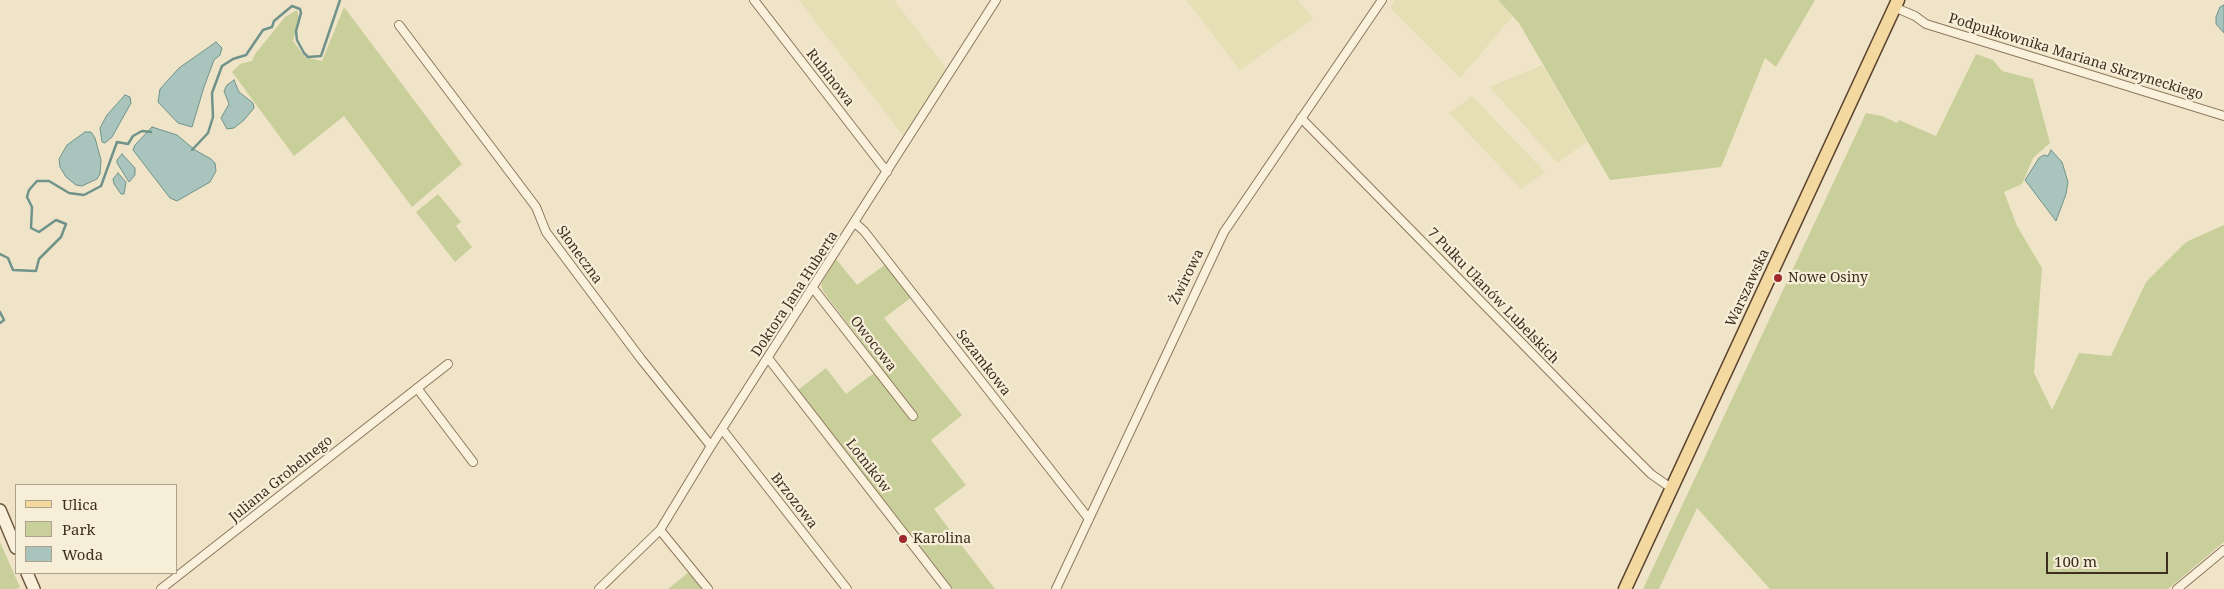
<!DOCTYPE html>
<html>
<head>
<meta charset="utf-8">
<style>
  body { margin:0 }
  #map { position:relative; width:2224px; height:589px; overflow:hidden; background:#f0e4c8; font-family:"Noto Serif",serif }
  canvas { display:block }
  .legend { position:absolute; left:15px; top:484px; width:162px; height:90px; box-sizing:border-box; background:#f7eed8; border:1px solid #ada18e; margin:0; padding:6px 9px; list-style:none; font-size:15px; color:#3d2e20 }
  .legend li { display:flex; align-items:center; gap:10px; height:25px }
  .legend b { width:25px; border:1px solid #ada18e }
  .scale { position:absolute; left:2046px; top:552px; width:122px; height:22px; box-sizing:border-box; border:2px solid #3d2e20; border-top:0; padding-left:6px; font-size:15px; line-height:18px; white-space:nowrap; color:#3d2e20; -webkit-text-stroke:4px #f7eed8; paint-order:stroke }
</style>
</head>
<body>
<div id="map">
<canvas width="2224" height="589"></canvas>
<ul class="legend">
<li><b style="height:6px;background:#f3d9a0"></b>Ulica</li>
<li><b style="height:14px;background:#c9cf9b"></b>Park</li>
<li><b style="height:14px;background:#a9c4bc"></b>Woda</li>
</ul>
<div class="scale">100 m</div>
</div>
<script>
const ctx = document.querySelector('canvas').getContext('2d');
ctx.lineJoin = 'round';
function fillPath(path, color) { ctx.fillStyle = color; ctx.fill(path, 'evenodd'); }
const poly = rows => new Path2D(rows.map(r => 'M' + r).join(''));
function stroke(path, color, width, dash) { ctx.strokeStyle = color; ctx.lineWidth = width; ctx.lineCap = dash ? 'butt' : 'round'; ctx.setLineDash(dash || []); ctx.stroke(path); }
function drawText(font, color, halo, rows, align = 'center') {
  ctx.font = font + ' "Noto Serif",serif'; ctx.lineWidth = 4.5; ctx.setLineDash([]); ctx.textBaseline = 'middle'; ctx.strokeStyle = halo; ctx.fillStyle = color; for (const [text, x, y, turn = 0] of rows) {
    ctx.save(); ctx.translate(x, y); ctx.rotate((+turn || 0) * Math.PI / 180); ctx.textAlign = isNaN(turn) ? turn : align; if (halo) ctx.strokeText(text, 0, 0); ctx.fillText(text, 0, 0); ctx.restore();
  }
}
fillPath(poly([
  [799,0,894,0,948,71,903,136],
  [1186,0,1298,0,1313,19,1240,70],
  [1395,0,1498,0,1513,16,1460,78,1390,8],
  [1542,65,1587,142,1557,163,1490,87],
  [1472,96,1545,172,1521,189,1449,113]
]), '#e6deb5');
fillPath(poly([
  [1498,0,1815,0,1776,67,1765,58,1721,167,1610,180,1519,23],
  [344,7,462,164,412,207,344,116,294,156,232,72,240,64,252,61,255,54,285,17,297,10,299,18,293,41,305,57,322,61],
  [1976,54,1993,60,2002,71,2033,79,2050,143,2033,158,2022,184,2004,192,2017,226,2042,268,2034,373,2052,410,2079,353,2111,356,2146,282,2186,242,2224,225,2224,542,2168,589,1770,589,1697,508,1659,589,1643,589,1866,113,1882,116,1897,123,1899,120,1936,136],
  [438,194,461,222,456,226,472,247,455,262,416,212],
  [836,259,857,285,886,264,912,297,884,318,962,415,931,440,966,485,934,509,995,589,953,589,798,390,826,368,846,394,874,373,911,421,918,416,823,291,821,284],
  [0,542,20,587,17,589,0,589],
  [689,572,703,589,668,589]
]), '#c9cf9b');
const water = poly([
  [2224,5,2224,33,2216,24,2216,17,2220,7,2224,5],
  [216,42,222,48,220,55,214,60,204,87,192,127,178,123,158,102,160,89,179,68,216,42],
  [234,80,239,92,253,103,254,108,244,120,234,128,227,129,221,118,229,104,224,91,227,85,234,80],
  [125,95,130,97,131,103,112,137,105,143,102,142,100,128,107,115,125,95],
  [152,127,177,135,195,150,211,159,215,163,216,171,210,182,177,201,170,198,133,150,135,145,152,127],
  [85,132,91,132,95,138,101,160,100,174,97,179,82,186,76,185,66,177,60,167,59,159,67,145,85,132],
  [2051,150,2062,162,2068,182,2066,194,2056,221,2025,180,2039,158,2044,155,2048,156,2051,150],
  [122,154,135,168,135,175,129,182,117,163,117,160,122,154],
  [118,173,126,182,124,194,121,194,114,184,113,179,118,173]
]);
fillPath(water, '#a9c4bc');
stroke(water, '#6f938a', 1);
stroke(poly([
  [192,150,208,133,213,117,212,93,222,66,233,59,246,55,263,30,272,27,274,21,292,6,300,9,301,13,296,31,297,40,304,53,308,57,321,56,340,0],
  [0,254,8,258,13,270,36,271,39,259,61,237,66,224,56,220,39,232,31,228,32,207,27,197,29,190,37,181,49,181,69,193,84,195,101,186,117,142,128,144,133,136,142,131,151,132],
  [0,312,4,320,0,323]
]), '#6f938a', 2.5);
const street = poly([
  [754,0,887,172],
  [1894,7,1915,16,1926,24,2224,116],
  [399,25,536,207,546,232,641,359,711,446],
  [1301,118,1613,436,1651,474,1671,488],
  [855,223,864,231,1089,519],
  [813,288,913,416],
  [768,358,947,589],
  [417,388,473,462],
  [722,429,847,589],
  [660,530,708,589],
  [161,589,448,364],
  [599,589,660,530,711,446,996,0],
  [1056,589,1224,232,1382,0],
  [2177,589,2224,550]
]);
const secondary = poly([
  [0,510,16,548],
  [27,573,34,589]
]);
const primary = poly([
  [1625,589,1898,0]
]);
stroke(street, '#8d765c', 10);
stroke(secondary, '#6f573f', 14);
stroke(primary, '#5b4430', 15);
stroke(street, '#faf1dc', 8);
stroke(secondary, '#faf1dc', 11);
stroke(primary, '#f3d9a0', 12);
for (const [x, y, r, color] of [
  [1778,278,5,"#9e2a2b"],
  [903,539,5,"#9e2a2b"]
]) { const dot = new Path2D(); dot.arc(x, y, r, 0, 2 * Math.PI); ctx.fillStyle = color; ctx.fill(dot); stroke(dot, '#f7eed8', 2); }
drawText('14px', '#3d2e20', '#f7eed8', [
  ["Podpułkownika Mariana Skrzyneckiego",2076,57,17],
  ["Rubinowa",830,78,52],
  ["Słoneczna",579,255,54],
  ["Żwirowa",1187,277,-64],
  ["Warszawska",1748,288,-65],
  ["Doktora Jana Huberta",795,294,-57],
  ["7 Pułku Ułanów Lubelskich",1493,296,46],
  ["Owocowa",873,344,52],
  ["Sezamkowa",983,363,52],
  ["Lotników",868,466,52],
  ["Juliana Grobelnego",281,479,-39],
  ["Brzozowa",794,501,52]
]);
drawText('14px', '#3d2e20', '#f7eed8', [
  ["Nowe Osiny",1788,278],
  ["Karolina",913,539]
], 'left');
</script>
</body>
</html>
